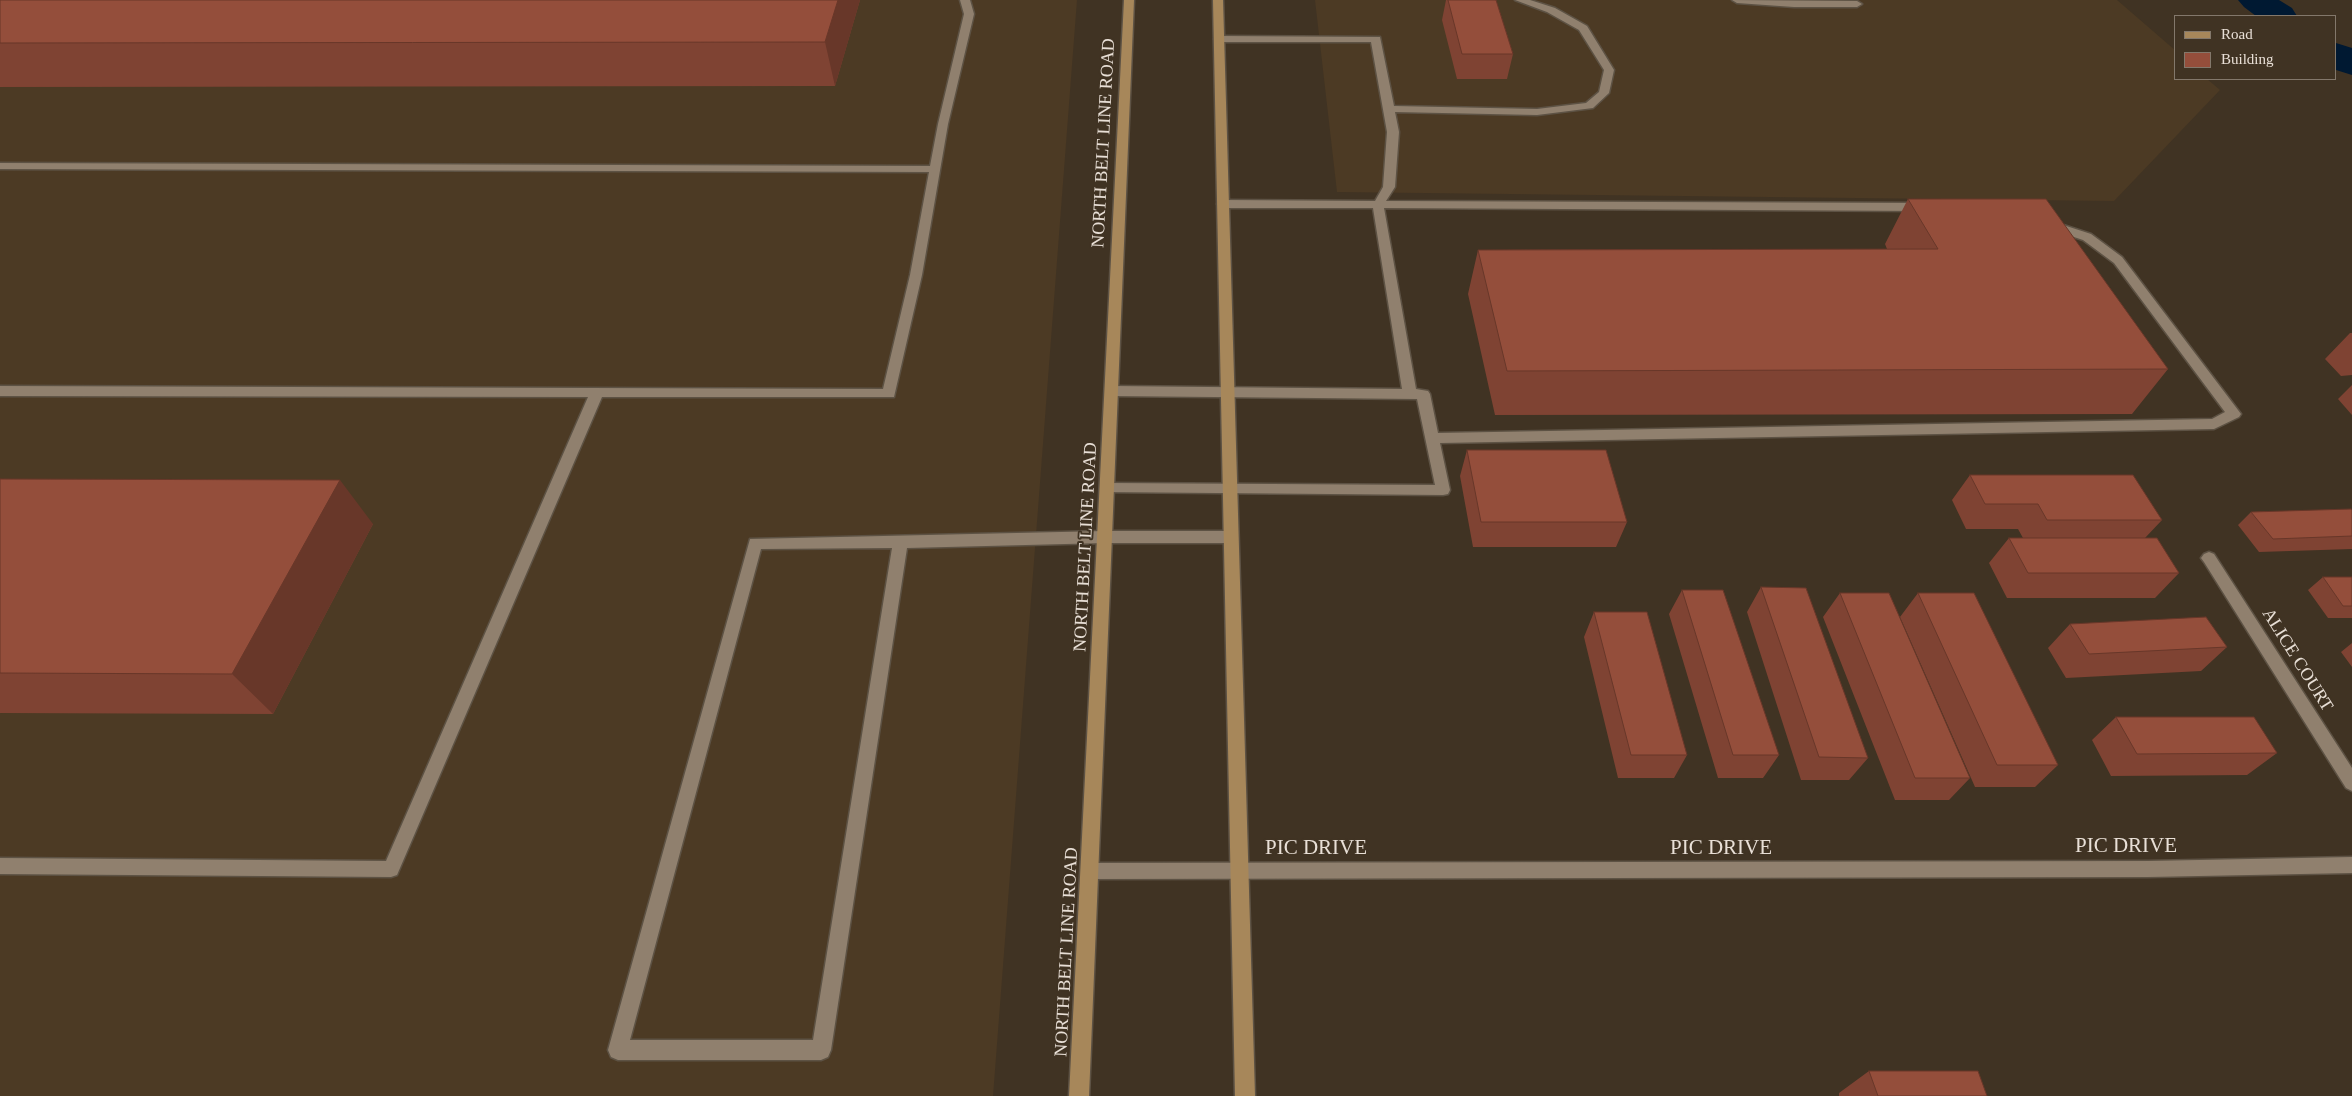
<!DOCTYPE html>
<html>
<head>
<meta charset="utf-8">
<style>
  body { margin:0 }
  #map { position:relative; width:2352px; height:1096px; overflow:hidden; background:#403323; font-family:Georgia,serif }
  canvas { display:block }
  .legend { position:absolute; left:2174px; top:15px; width:162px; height:65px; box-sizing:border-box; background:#403323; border:1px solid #83786b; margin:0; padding:6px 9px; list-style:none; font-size:15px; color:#e8dfd6 }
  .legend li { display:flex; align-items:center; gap:10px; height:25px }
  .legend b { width:25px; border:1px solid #83786b }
</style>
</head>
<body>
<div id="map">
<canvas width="2352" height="1096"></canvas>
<ul class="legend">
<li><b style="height:6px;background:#a7875a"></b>Road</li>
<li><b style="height:14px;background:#944e3b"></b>Building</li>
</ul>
</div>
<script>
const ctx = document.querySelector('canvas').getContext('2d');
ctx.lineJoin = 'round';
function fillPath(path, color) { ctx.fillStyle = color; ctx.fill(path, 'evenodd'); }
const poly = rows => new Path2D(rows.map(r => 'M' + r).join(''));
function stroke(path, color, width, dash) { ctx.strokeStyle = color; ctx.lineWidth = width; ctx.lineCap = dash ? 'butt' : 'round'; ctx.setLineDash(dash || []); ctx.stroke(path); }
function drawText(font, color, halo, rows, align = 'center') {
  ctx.font = font + ' Georgia,serif'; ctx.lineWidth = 4; ctx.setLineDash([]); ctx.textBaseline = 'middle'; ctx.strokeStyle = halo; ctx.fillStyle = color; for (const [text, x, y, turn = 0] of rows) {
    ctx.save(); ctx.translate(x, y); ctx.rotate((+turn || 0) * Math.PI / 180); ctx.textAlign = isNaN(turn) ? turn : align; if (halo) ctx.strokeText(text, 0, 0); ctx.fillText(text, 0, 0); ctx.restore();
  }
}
fillPath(poly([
  [0,0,1077,0,993,1096,0,1096],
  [1315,0,2117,0,2176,51,2176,79,2207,79,2220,90,2114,201,1337,192]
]), '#4c3a24');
fillPath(poly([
  [2238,0,2279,0,2292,8,2297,16,2256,16,2244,7,2238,0],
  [2336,43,2352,48,2352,75,2336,70,2336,43]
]), '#001932');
const lane = poly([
  [960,0,970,0,974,14,948,124,922,275,894,397,602,397,397,875,391,877,0,874,0,858,386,861,588,397,0,396,0,386,883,389,910,275,929,172,0,169,0,163,930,166,938,124,964,14,960,0],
  [1515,0,1530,0,1555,8,1587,26,1614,70,1609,93,1593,108,1537,115,1395,112,1399,132,1395,187,1386,201,1925,203,1931,207,1925,211,1384,208,1416,389,1428,391,1430,394,1438,433,2212,419,2225,412,2114,263,2083,240,2047,228,2045,225,2047,222,2051,221,2091,234,2122,257,2241,414,2239,417,2214,429,1440,443,1450,490,1448,494,1443,495,1102,492,1100,488,1102,484,1107,483,1435,485,1417,399,1112,396,1105,391,1112,386,1402,389,1373,208,1223,208,1217,204,1223,200,1375,201,1383,187,1387,132,1371,42,1219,42,1214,39,1219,36,1380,37,1394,106,1537,109,1586,103,1599,92,1604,70,1579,30,1547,12,1515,0],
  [1732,0,1857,1,1862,4,1857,7,1794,7,1737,3,1732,0],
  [1105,531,1230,531,1235,533,1237,537,1235,541,1230,543,1105,543,907,548,831,1050,828,1057,821,1060,618,1060,611,1057,608,1050,750,539,1105,531],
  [892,548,813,1040,630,1040,761,549,892,548]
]);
const street = poly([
  [2209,552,2214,554,2352,768,2352,791,2346,788,2204,562,2201,558,2204,554,2209,552],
  [2352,857,2352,873,2148,877,1090,879,1084,877,1081,871,1084,865,1090,863,2148,861,2352,857]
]);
const primary = poly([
  [1124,0,1134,0,1089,1096,1069,1096,1124,0],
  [1213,0,1223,0,1255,1096,1235,1096,1213,0]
]);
stroke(lane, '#5d5244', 3);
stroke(street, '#5d5244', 3);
stroke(primary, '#5d5244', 3);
fillPath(lane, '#90806e');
fillPath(street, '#90806e');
fillPath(primary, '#a7875a');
fillPath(poly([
  [0,0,860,0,835,86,0,87],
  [1446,0,1496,0,1513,54,1507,79,1457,79,1442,20],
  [1908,199,2168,369,2132,414,1495,415,1468,294,1478,250,1887,249,1885,244],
  [2350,333,2352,333,2352,375,2341,376,2325,359],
  [2352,385,2352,415,2338,399],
  [1467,450,1627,522,1616,547,1473,547,1460,476],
  [1970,475,2162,520,2145,538,2179,573,2155,598,2007,598,1989,563,2009,538,2023,538,2018,529,1966,529,1952,500],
  [0,479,373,524,273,714,0,713],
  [2352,510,2352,549,2259,552,2238,525,2251,512],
  [2323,577,2352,577,2352,618,2328,618,2308,590],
  [1761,587,1868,758,1849,780,1801,780,1747,612],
  [1682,590,1779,755,1763,778,1718,778,1669,614],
  [1840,593,1970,778,1949,800,1895,800,1823,617],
  [1918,593,2058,765,2035,787,1975,787,1900,617],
  [1594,612,1687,755,1674,778,1618,778,1584,637],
  [2070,624,2227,647,2201,671,2066,678,2048,648],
  [2352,643,2352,667,2341,652],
  [2116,717,2277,753,2247,775,2111,776,2092,740],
  [1869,1071,1987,1096,1839,1096,1839,1093]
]), '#7f4333');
fillPath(poly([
  [838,0,860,0,835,86,825,42],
  [340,480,373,524,273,714,232,674]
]), '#683729');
const building = poly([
  [0,0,838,0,825,42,0,43,0,0],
  [1448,0,1496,0,1513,54,1462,54,1448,0],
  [1908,199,2046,199,2168,369,1507,371,1478,250,1938,249,1908,199],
  [1467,450,1606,450,1627,522,1481,522,1467,450],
  [1970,475,2133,475,2162,520,2047,520,2038,504,1985,504,1970,475],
  [0,479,340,480,232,674,0,673,0,479],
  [2351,509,2352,510,2352,536,2273,539,2251,512,2351,509],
  [2009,538,2157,538,2179,573,2028,573,2009,538],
  [2323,577,2352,577,2352,606,2343,606,2323,577],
  [1761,587,1806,588,1868,758,1819,757,1761,587],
  [1682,590,1723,590,1779,755,1733,755,1682,590],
  [1840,593,1889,593,1970,778,1915,778,1840,593],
  [1918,593,1974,593,2058,765,1997,765,1918,593],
  [1594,612,1647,612,1687,755,1631,755,1594,612],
  [2206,617,2227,647,2089,654,2070,624,2206,617],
  [2116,717,2254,717,2277,753,2137,754,2116,717],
  [1869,1071,1978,1071,1987,1096,1878,1096,1869,1071]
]);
fillPath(building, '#944e3b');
stroke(building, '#683729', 1);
drawText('18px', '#e8dfd6', '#403323', [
  ["NORTH BELT LINE ROAD",1104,143,-87],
  ["NORTH BELT LINE ROAD",1086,547,-87],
  ["ALICE COURT",2297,660,58],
  ["NORTH BELT LINE ROAD",1067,952,-87]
]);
drawText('21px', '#e8dfd6', '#403323', [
  ["PIC DRIVE",2126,846],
  ["PIC DRIVE",1316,848],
  ["PIC DRIVE",1721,848]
]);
</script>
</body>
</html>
